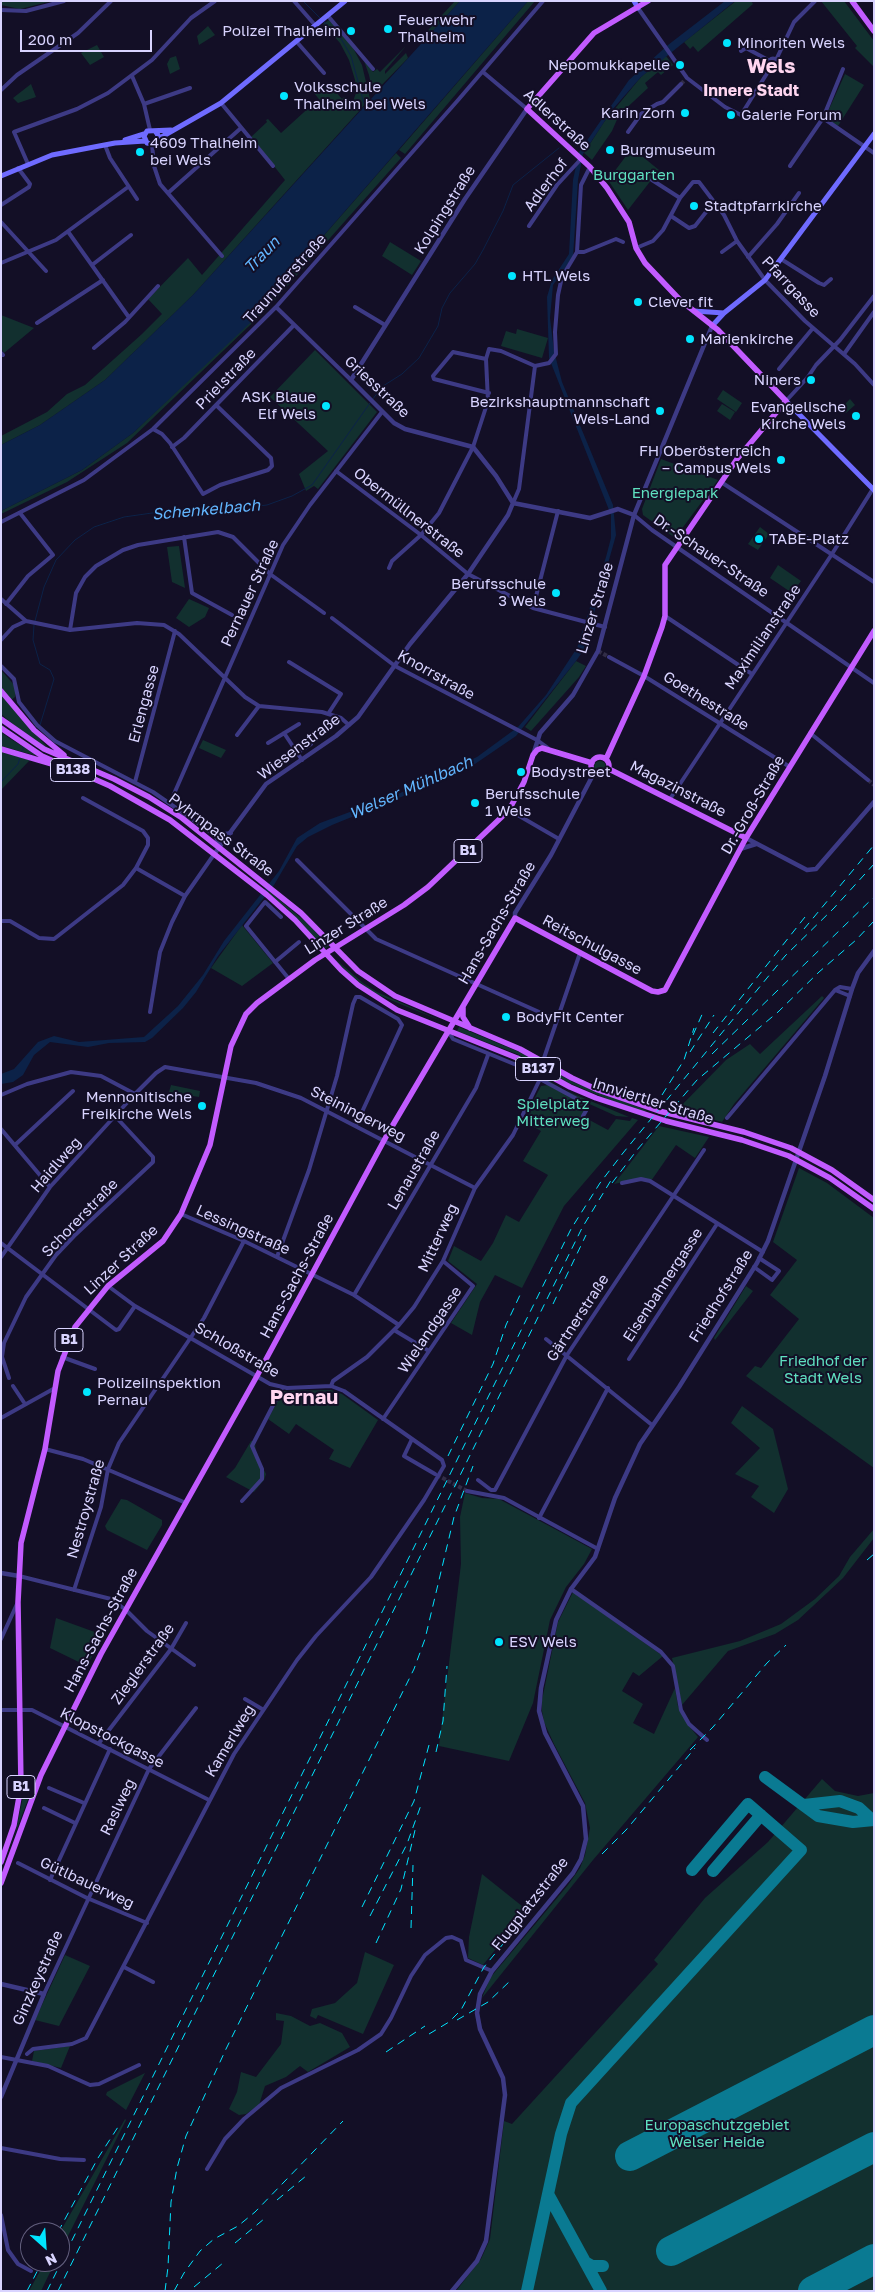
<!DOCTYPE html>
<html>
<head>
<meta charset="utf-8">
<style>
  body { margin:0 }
  #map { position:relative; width:875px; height:2292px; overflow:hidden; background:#130f26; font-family:"Golos Text",sans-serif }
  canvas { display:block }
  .frame { position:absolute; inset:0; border:2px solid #d9d4ff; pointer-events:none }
  .north { position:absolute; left:20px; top:2222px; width:50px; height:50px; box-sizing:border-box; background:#130f26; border:1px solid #625e7d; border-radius:50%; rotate:154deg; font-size:14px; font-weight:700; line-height:20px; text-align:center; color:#d9d4ff }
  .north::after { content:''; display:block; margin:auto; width:18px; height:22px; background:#00e5ff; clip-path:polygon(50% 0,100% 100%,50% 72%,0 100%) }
  .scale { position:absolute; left:20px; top:30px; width:132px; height:22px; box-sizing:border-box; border:2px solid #d9d4ff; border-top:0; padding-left:6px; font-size:15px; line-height:18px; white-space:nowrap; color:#d9d4ff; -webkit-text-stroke:4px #130f26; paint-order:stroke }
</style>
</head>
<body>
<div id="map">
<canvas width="875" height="2292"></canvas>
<div class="frame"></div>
<div class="north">N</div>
<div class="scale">200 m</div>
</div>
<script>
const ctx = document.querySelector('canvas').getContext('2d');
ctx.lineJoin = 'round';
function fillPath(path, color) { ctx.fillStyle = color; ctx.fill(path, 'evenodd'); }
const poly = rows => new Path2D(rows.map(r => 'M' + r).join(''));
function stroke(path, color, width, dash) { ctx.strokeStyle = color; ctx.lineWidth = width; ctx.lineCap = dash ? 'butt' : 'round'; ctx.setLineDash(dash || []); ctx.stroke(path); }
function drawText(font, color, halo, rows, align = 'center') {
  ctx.font = font + ' "Golos Text",sans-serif'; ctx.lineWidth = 4; ctx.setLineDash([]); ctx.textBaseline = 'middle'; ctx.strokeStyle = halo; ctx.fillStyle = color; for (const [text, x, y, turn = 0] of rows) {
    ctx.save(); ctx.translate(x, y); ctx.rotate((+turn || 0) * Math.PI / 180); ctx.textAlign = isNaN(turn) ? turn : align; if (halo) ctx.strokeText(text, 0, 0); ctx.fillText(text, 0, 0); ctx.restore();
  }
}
fillPath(poly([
  [1,1,52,1,20,9,1,5],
  [455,1,460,1,422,43,419,40],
  [528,1,535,1,405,154,399,150],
  [736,1,751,1,753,4,698,52,693,46,690,49,684,42],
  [821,1,844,1,874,41,874,67,855,48,857,46],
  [329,20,351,44,362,65,370,99,193,295,105,380,40,425,1,445,1,436,47,412,67,394,85,385,142,334,162,314,148,299,188,258,202,275,285,180,251,137,267,122,266,120,268,119,281,133,314,103,318,108,323,104,314,93,328,83,342,99,344,97,353,101,356,93,355,80,349,60,340,43,323,24],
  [208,26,215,35,199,45,197,36],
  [97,45,104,57,90,65,81,53],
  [406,46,385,71,385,74,406,53,408,58,373,94,369,75,363,58,373,72,377,69,380,72],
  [176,56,180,69,170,74,167,64,170,58],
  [666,56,673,65,661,75,658,72,645,83,648,88,619,115,612,131,592,160,584,153,604,122,641,77],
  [845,74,864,85,838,126,825,118],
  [31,84,36,97,18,103,13,98],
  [632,148,659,170,628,210,608,180],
  [396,153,401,158,275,300,266,305,264,304],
  [390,242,421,261,412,275,382,256],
  [272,304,127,443,67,482,1,514,1,511,82,470,133,433,244,327],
  [1,315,34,328,4,353,1,349],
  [517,329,548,338,542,358,501,346,506,331,516,334],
  [315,350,377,412,318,489,314,486,306,491,299,474,328,451,270,397],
  [723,390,742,403,736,412,717,399],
  [850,399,855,405,846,413,841,408],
  [722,404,735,412,730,420,717,411],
  [661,459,718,480,675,538,643,515,642,509],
  [760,527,769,534,758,550,748,544],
  [179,546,185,588,172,582,167,547],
  [778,565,801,581,792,593,770,578],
  [189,599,209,608,205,617,189,627,176,618],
  [576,661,586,666,579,677,531,731,525,727],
  [1,670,15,686,15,697,8,703,49,749,14,725,1,714],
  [1,732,9,738,38,756,1,746],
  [203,740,226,750,221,758,199,748],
  [1,752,30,760,1,790],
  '594 767a6 6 0 1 1 12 0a6 6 0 1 1-12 0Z',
  [270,892,307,923,329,946,324,949,290,911,269,894],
  [242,925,273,963,242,986,211,968],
  [334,958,363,983,377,992,444,1022,376,994,351,976],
  [822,996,824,998,734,1104,722,1122,677,1110,726,1060,750,1044,760,1054],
  [459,1027,524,1054,573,1082,646,1110,644,1113,617,1103,569,1083,517,1054,457,1031],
  [546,1079,564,1090,629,1117,616,1116,585,1102,545,1081],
  [171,1085,200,1091,199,1097,169,1092],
  [548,1085,583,1104,585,1110,582,1116,608,1130,616,1119,630,1121,632,1118,638,1120,564,1206,522,1288,495,1275,480,1302,472,1335,451,1323,477,1284,448,1261,454,1246,481,1261,493,1243,506,1215,519,1222,548,1175,523,1161,541,1131,523,1121,541,1086],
  [659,1126,709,1137,695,1158,676,1145,651,1181,643,1178,614,1184],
  [799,1168,827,1183,874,1218,874,1468,746,1376,755,1366,761,1368,799,1319,770,1295,797,1260,773,1242],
  [746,1286,753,1291,715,1340,714,1338],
  [331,1390,342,1394,378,1420,350,1468,329,1459,334,1450,296,1424,289,1434,268,1419,283,1391],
  [742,1406,773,1429,788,1489,774,1513,751,1497,759,1486,735,1474,760,1448,731,1423],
  [251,1441,255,1441,256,1455,266,1474,264,1480,254,1492,226,1477,235,1468],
  [465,1493,482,1498,499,1499,592,1549,584,1564,566,1587,550,1620,533,1703,509,1761,439,1746,461,1564,460,1517],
  [121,1499,127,1500,162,1520,162,1525,147,1550,107,1530,105,1526],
  [874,1529,874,1538,843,1578,798,1620,775,1634,728,1651,682,1705,672,1658,740,1641,781,1624,815,1599,839,1576,850,1557],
  [573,1592,663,1656,639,1676,633,1672,622,1691,643,1704,633,1723,654,1734,675,1688,678,1706,689,1726,698,1737,593,1860,482,1998,490,1978,568,1885,580,1868,585,1855,590,1828,585,1803,554,1744,544,1722,542,1711,542,1700,558,1622],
  [56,1618,103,1635,87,1666,50,1648],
  [822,1779,835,1791,858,1796,874,1793,874,2291,456,2291,481,2259,490,2239,504,2121,512,2124,658,1964,654,1960,705,1898,768,1842],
  [24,1792,30,1794,7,1855,16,1830],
  [482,1874,527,1910,483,1965,468,1958,469,1937],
  [365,1952,394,1965,363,2034,318,2015,316,2019,310,2016,312,2009,335,2003,357,1983],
  [65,1955,90,1966,59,2026,35,2020],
  [276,2013,291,2016,310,2026,320,2023,342,2033,350,2047,308,2072,300,2066,286,2077,265,2086,259,2105,246,2114,239,2115,229,2109,237,2092,241,2072,256,2077,281,2044,284,2021,276,2020],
  [70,2046,61,2068,32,2061,34,2051],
  [145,2073,126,2110,106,2095,107,2092],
  [125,2119,126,2120,60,2252,60,2232],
  [45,2262,55,2262,41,2291,29,2291]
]), '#12302f');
fillPath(poly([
  [460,1,528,1,264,304,263,306,265,309,133,433,82,470,1,511,1,445,40,425,105,380,193,295],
  [725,1,735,1,641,77,612,110,583,154,578,180,573,257,553,285,550,318,554,351,562,382,613,505,616,535,588,635,583,651,576,661,516,736,472,766,448,778,332,825,308,837,297,846,274,885,218,956,196,992,183,1008,152,1038,145,1042,109,1043,88,1047,50,1042,34,1055,23,1075,13,1082,1,1084,1,1074,14,1069,38,1042,54,1036,79,1042,144,1037,178,1006,203,975,224,941,279,871,297,838,320,823,396,795,477,757,518,727,546,695,577,648,606,557,611,538,611,515,549,358,547,297,552,280,569,254,573,180,579,152,629,80,668,45]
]), '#0c2248');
stroke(poly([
  [303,1,320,18],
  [323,21,340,37,351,56,365,107],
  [372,400,383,386,402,374,419,358,438,326,442,308,450,293,475,264,483,250,503,211,513,185,559,148],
  [35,621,44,587,56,560,75,540,94,527,124,517,152,513,195,510,213,511,267,505,292,496,312,485,370,403],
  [34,625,33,640,40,664,50,670,54,679,40,725],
  [21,754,24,746],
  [1,782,18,764,20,758]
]), '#0c2248', 1);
stroke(poly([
  [765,1777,818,1816,853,1822,874,1820],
  [804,1805,840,1801,859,1808,872,1820],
  [713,1871,761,1815],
  [585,2262,592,2266,603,2266],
  [527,2291,548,2194],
  [601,2291,548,2194,561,2134,571,2103,801,1850,748,1804,692,1870]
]), '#0a7a92', 12);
stroke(poly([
  [630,2156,874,2030],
  [671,2251,874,2147],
  [813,2291,874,2259]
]), '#0a7a92', 30);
stroke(poly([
  [681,84,685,80],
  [598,651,609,657],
  [868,780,874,785],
  [437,1475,467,1491]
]), '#312d47', 4, [4, 2]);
stroke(poly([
  [294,1,315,25],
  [638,8,687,78,725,107,741,115,771,67],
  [1,10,26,11,64,1],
  [328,16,373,69],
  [296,41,324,73],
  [741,51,746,48,770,61],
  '768.5 63a4.5 4.5 0 1 1 9 0a4.5 4.5 0 1 1-9 0Z',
  [776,60,794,22,815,1],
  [483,72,527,109],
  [132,76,144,104,150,130],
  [1,90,17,75,78,33,111,1],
  [221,103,273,166],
  [144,104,190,88],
  [823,118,874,153],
  [628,132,641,114,657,104,663,102,681,84],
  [152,144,154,166,160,184,222,256],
  [105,145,110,158,137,199],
  [28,164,14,132,77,109,108,93,152,60,191,18,215,1],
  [790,166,823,118,843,69],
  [652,180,680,198],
  [168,193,241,128],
  [1,205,29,187,30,184,18,168],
  [671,216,689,228,695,226,714,202],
  [1,222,46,271],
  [529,226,557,185,581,159],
  [69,233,128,316],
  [636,248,653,241,663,230,680,198,693,182,699,182,724,215,737,241,765,280,805,321,855,364,874,385],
  [577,252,584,252,616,239,623,242],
  [722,252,737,241],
  [748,257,777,224,799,193],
  [781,259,819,283,824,285,831,279],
  [1,263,56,240,128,187],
  [92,265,131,235],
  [276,307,351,380],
  [355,307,385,325],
  [37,323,103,280],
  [94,348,125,322,158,286],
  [1,353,3,355],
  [844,354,874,312],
  [486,359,453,352,433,376,434,379,489,393],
  [535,366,549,363,556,354,555,332,558,295,562,277,577,252,581,185,590,167],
  [779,369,813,328],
  [786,401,808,377,816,365,840,340,874,296],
  [153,429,162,434,170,443,203,494,220,485,268,470,272,466,271,458,216,405],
  [172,447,184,438,294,325],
  [336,471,421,535,468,574,533,608,605,627],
  [721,482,874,582],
  [513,503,519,489,535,366],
  [634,515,652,530,874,683],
  [1,522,84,480,153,429,276,307,459,99,543,1],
  [184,537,192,593,232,615],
  [389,568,392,561,421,535,439,513,473,447,488,401,486,359,489,349,501,351,535,366],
  [1,599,26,621,70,630,137,623,164,625,179,634,245,697,259,706,322,712,341,718,349,725],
  [6,604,28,576,53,555,20,513],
  [533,608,558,511],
  [665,616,752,674],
  [332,618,395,666,537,740,548,748],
  [70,630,76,593,85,577,96,566,123,550,138,545,218,532,233,537,270,574,324,613],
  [1,640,13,627,26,621],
  [609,657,644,676,790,767],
  [289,662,341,694,328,714],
  [1,666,14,679,19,702,37,725,55,741,153,792,215,835,231,833],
  [284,733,302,760],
  [810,733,868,780],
  [237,735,259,706],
  [268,743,299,724],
  [283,762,311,744],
  [135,782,175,631],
  [83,798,143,831,148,838,148,845,136,868],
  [670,799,832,554,874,487],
  [170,803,283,545,310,505,382,412],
  [509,810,559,839],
  [215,835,220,847],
  [297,860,376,939,557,1020],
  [281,917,265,902,246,926,289,979],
  [1,921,10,921,39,938,54,939,123,885,136,868,185,896],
  [275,962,299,942],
  [835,990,850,996],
  [150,1012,160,952,172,922,185,896,215,853],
  [448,1031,453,1039,536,1073,540,1079,586,1104,587,1109,583,1116],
  [543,1061,580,953],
  [1,1095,27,1084,71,1072,101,1076,135,1094,156,1073,165,1067,256,1083,301,1098,475,1188],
  [727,1118,835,990,840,987,852,989],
  [1,1129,50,1187],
  [15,1145,73,1091],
  [622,1183,641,1179,650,1181,763,1252],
  [181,1214,244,1241,354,1295,399,1325],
  [1,1243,116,1330,119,1329,135,1306],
  [1,1257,50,1187,135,1094],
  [277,1257,309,1170,337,1076,353,1004,356,997,360,997,398,1019,402,1025,356,1125],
  [754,1267,772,1280,779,1271,759,1258],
  [354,1295,476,1088,488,1055],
  [394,1330,429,1351],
  [546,1339,652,1425],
  [62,1357,95,1369],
  [629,1359,717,1224],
  [9,1378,2,1357,4,1343,26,1297,56,1255,74,1236,153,1162,153,1157,115,1116],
  [13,1386,25,1404],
  [331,1386,333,1381,367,1357,399,1325,414,1307,443,1261,475,1188,513,1135,540,1079],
  [1,1418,55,1388],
  [383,1419,473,1286,443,1261],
  [412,1439,404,1456,435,1474],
  [45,1449,83,1459,186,1503],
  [478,1480,491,1490,495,1490,567,1355,704,1150],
  [467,1491,504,1498,598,1549],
  [242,1501,262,1479,262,1469,252,1446,282,1388],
  [539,1518,608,1388],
  [19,1576,111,1599,126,1610,147,1631,194,1665],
  [571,1589,661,1652,673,1666,681,1710,689,1724,707,1740],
  [74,1590,101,1507,108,1469,119,1443,204,1318,244,1241],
  [1,1639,17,1604],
  [245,1699,262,1709],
  [1,1710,32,1710,209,1800],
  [99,1743,171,1649,186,1623],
  [49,1788,84,1803],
  [44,1808,75,1823],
  [18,1863,87,1898,147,1923],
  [50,1880,110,1749],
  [124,1967,153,1982],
  [44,1994,149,1769,196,1708],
  [27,2054,33,2049,72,2044,86,2038,234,1754,297,1660,316,1636,371,1577,424,1500,444,1466,442,1460,344,1391,331,1386,287,1388,270,1384,135,1306,108,1286],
  [1,2057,48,2066,90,2085,99,2084,139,2065],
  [1,2148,60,2159,84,2160],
  [207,2169,225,2139,244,2119,281,2088,358,2050,381,2034,391,2018,411,1976,425,1955,446,1938,452,1937,461,1941,466,1960,492,1971],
  [1,2215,8,2250,18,2264,31,2271]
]), '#3d3a85', 4);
stroke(poly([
  [513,503,496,476,473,447,405,429,394,423,351,380,465,199,527,109],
  [513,503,590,518,618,509,634,515],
  [534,752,540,733,573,695,598,651,634,515,712,326],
  [746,838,807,870,816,869,874,802],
  [740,849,756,844],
  [215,853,266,784,336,736,358,717,410,644,468,574,508,515,513,503],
  [515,918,515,913,551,855,594,773],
  [1,1573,19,1576],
  [1,1984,44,1994,1,2097],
  [452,2291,477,2261,486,2241,505,2095,503,2078,480,2029,477,2013,480,1994,492,1971,573,1873,581,1859,586,1839,583,1806,545,1733,539,1711,541,1688,556,1620,571,1589,595,1557,615,1498,640,1444,679,1387,757,1263,768,1241,825,1076,852,989,858,973,874,951]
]), '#3d3a85', 4.5);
stroke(poly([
  [634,1,638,8],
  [155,131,158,135,156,141,152,144,147,143,144,136,147,131,171,130],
  [158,139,221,103,345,1],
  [125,140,144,134],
  [1,176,52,155,115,143,145,141],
  [694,311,724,313],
  [712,326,724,313,765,280,874,134],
  [786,401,874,490]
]), '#6f6bff', 5);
stroke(poly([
  [852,1,874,31],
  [1,691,34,730,64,755],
  [1,719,44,749,114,779,149,797,182,818,301,913,358,971,395,996,520,1049,572,1078,598,1090,659,1111,744,1132,791,1148,832,1170,874,1200],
  [1,728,42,756,110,786,170,820,267,895,295,920,341,970,358,985,397,1010,517,1058,570,1087,596,1098,666,1121,742,1140,789,1156,830,1178,874,1209],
  [1,749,52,764],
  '591 766a9 9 0 1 1 18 0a9 9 0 1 1-18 0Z',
  [606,759,644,676,662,627,665,616,665,565,737,459,786,401,718,330,680,300,645,263,636,248,629,222,607,188,590,167,527,109,594,33,648,1],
  [609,769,746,838],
  [463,1007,463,1017,470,1028],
  [1,1862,14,1825,21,1786,18,1602,21,1543,45,1449,58,1371,75,1327,108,1286,163,1241,181,1214,210,1145,231,1046,246,1014,257,1003,315,960,404,905,428,887,509,810,524,782,533,755,537,750,542,748,592,763],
  [1,1883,41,1775,101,1654,257,1376,387,1135,515,918,652,991,658,992,665,990,746,838,874,631]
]), '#c25bff', 5.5);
stroke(poly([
  [804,929,874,845],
  [713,1033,805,917],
  [693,1035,704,1010],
  [690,1052,714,1015],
  [712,1054,874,897],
  [662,1095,684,1060,694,1028],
  [612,1183,637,1150,697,1080,778,1012,819,972,856,940,874,921],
  [553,1304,586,1235],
  [448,1456,493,1364,506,1325,520,1295],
  [867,1560,874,1554],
  [690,1750,713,1727,767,1663,786,1645],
  [436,1752,443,1721,447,1666],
  [602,1854,626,1830,695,1748],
  [362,1907,414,1801,429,1745],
  [370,1916,407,1844,421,1805],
  [411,1928,413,1865],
  [376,1943,401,1889,416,1826],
  [457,2020,488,2002,510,1981],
  [429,2034,449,2022,461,2010,484,1967,531,1910],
  [386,2052,425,2026],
  [277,2200,306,2176],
  [58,2232,98,2158,118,2127],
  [235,2243,264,2219],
  [194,2287,223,2263],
  [27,2291,42,2262],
  [47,2291,571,1229,600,1183,623,1153,744,1006,785,956,834,908,874,864],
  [58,2291,582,1228,613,1177],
  [165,2291,168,2267,171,2202,177,2168,186,2136,226,2049,414,1669,425,1639,454,1517,473,1466],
  [174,2291,184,2273,200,2251,214,2239,238,2226,255,2212,343,2121]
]), '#00e5ff', 1, [8, 6]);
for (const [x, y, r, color] of [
  [388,29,5,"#00e5ff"],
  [351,31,5,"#00e5ff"],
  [727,43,5,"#00e5ff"],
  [680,65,5,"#00e5ff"],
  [284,96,5,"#00e5ff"],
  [685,113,5,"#00e5ff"],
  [731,115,5,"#00e5ff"],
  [610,150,5,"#00e5ff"],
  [140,152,5,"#00e5ff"],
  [694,206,5,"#00e5ff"],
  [512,276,5,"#00e5ff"],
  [638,302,5,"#00e5ff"],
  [690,339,5,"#00e5ff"],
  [811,380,5,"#00e5ff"],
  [326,406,5,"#00e5ff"],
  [660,411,5,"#00e5ff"],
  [856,416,5,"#00e5ff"],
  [781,460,5,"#00e5ff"],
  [759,539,5,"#00e5ff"],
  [556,593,5,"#00e5ff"],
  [521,772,5,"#00e5ff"],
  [475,803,5,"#00e5ff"],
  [506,1017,5,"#00e5ff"],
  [202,1106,5,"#00e5ff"],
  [87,1392,5,"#00e5ff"],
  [499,1642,5,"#00e5ff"]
]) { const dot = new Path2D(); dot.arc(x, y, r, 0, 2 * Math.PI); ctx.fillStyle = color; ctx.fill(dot); stroke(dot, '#130f26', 2); }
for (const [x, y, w] of [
  [73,770,45],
  [468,851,28],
  [538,1069,45],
  [69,1340,28],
  [21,1787,28]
]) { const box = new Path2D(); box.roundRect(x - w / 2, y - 11.5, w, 23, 4); ctx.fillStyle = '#130f26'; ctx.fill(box); stroke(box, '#d9d4ff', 1); }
drawText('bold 14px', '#d9d4ff', null, [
  ["B138",73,770],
  ["B1",468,851],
  ["B137",538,1069],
  ["B1",69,1340],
  ["B1",21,1787]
]);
drawText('15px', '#d9d4ff', '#130f26', [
  ["Feuerwehr",398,20],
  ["Thalheim",398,37],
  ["Polizei Thalheim",341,31,"right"],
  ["Minoriten Wels",737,43],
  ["Nepomukkapelle",670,65,"right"],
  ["Volksschule",294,87],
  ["Thalheim bei Wels",294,104],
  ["Karin Zorn",675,113,"right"],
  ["Galerie Forum",741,115],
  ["4609 Thalheim",150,143],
  ["bei Wels",150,160],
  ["Burgmuseum",620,150],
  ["Stadtpfarrkirche",704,206],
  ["HTL Wels",522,276],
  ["Clever fit",648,302],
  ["Marienkirche",700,339],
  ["Niners",801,380,"right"],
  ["ASK Blaue",316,397,"right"],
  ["Elf Wels",316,414,"right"],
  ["Bezirkshauptmannschaft",650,402,"right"],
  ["Wels-Land",650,419,"right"],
  ["Evangelische",846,407,"right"],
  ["Kirche Wels",846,424,"right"],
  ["FH Oberösterreich",771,451,"right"],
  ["– Campus Wels",771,468,"right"],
  ["TABE-Platz",769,539],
  ["Berufsschule",546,584,"right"],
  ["3 Wels",546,601,"right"],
  ["Bodystreet",531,772],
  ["Berufsschule",485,794],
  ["1 Wels",485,811],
  ["BodyFit Center",516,1017],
  ["Mennonitische",192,1097,"right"],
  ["Freikirche Wels",192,1114,"right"],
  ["Polizeiinspektion",97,1383],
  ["Pernau",97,1400],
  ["ESV Wels",509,1642]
], 'left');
drawText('15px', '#d9d4ff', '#130f26', [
  ["Adlerstraße",557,120,42],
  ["Adlerhof",546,185,-53],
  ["Kolpingstraße",445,210,-58],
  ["Traunuferstraße",285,279,-48],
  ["Pfarrgasse",791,287,47],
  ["Prielstraße",226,379,-46],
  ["Griesstraße",377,387,43],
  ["Obermüllnerstraße",409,513,38],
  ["Dr.-Schauer-Straße",711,556,34],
  ["Pernauer Straße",250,593,-65],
  ["Linzer Straße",595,608,-73],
  ["Maximilianstraße",763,637,-56],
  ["Knorrstraße",436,675,29],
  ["Goethestraße",706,701,32],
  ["Erlengasse",144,704,-75],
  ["Wiesenstraße",299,747,-37],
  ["Magazinstraße",678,789,27],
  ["Dr.-Groß-Straße",753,805,-60],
  ["Pyhrnpass Straße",221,835,37],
  ["Hans-Sachs-Straße",497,923,-60],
  ["Linzer Straße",346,926,-32],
  ["Reitschulgasse",592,945,28],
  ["Innviertler Straße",653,1101,17],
  ["Steiningerweg",358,1114,27],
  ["Haidlweg",56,1165,-49],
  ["Lenaustraße",414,1170,-60],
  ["Schorerstraße",80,1218,-46],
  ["Lessingstraße",243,1230,24],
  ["Mitterweg",438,1238,-65],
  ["Linzer Straße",121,1260,-43],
  ["Hans-Sachs-Straße",297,1276,-62],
  ["Eisenbahnergasse",663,1285,-57],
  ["Friedhofstraße",721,1296,-58],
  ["Gärtnerstraße",578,1318,-57],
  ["Wielandgasse",430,1330,-56],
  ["Schloßstraße",237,1350,30],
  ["Nestroystraße",86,1509,-74],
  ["Hans-Sachs-Straße",101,1630,-62],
  ["Zieglerstraße",143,1664,-54],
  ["Klopstockgasse",112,1738,27],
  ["Kamerlweg",230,1741,-59],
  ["Raslweg",118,1807,-64],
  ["Gütlbauerweg",87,1883,25],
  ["Flugplatzstraße",530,1904,-52],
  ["Ginzkeystraße",38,1978,-66]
]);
drawText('15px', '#5fe0c0', '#130f26', [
  ["Burggarten",634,175],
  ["Energiepark",675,493],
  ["Spielplatz",553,1104],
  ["Mitterweg",553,1121],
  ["Friedhof der",823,1361],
  ["Stadt Wels",823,1378],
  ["Europaschutzgebiet",717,2125],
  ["Welser Heide",717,2142]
]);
drawText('bold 16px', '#ffd6f0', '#130f26', [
  ["Innere Stadt",751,91]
]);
drawText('italic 16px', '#62b6ff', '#130f26', [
  ["Traun",262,255,-46],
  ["Schenkelbach",206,510,-5],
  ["Welser Mühlbach",411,788,-24]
]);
drawText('bold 20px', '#ffd6f0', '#130f26', [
  ["Wels",771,67],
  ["Pernau",304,1398]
]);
</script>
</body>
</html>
